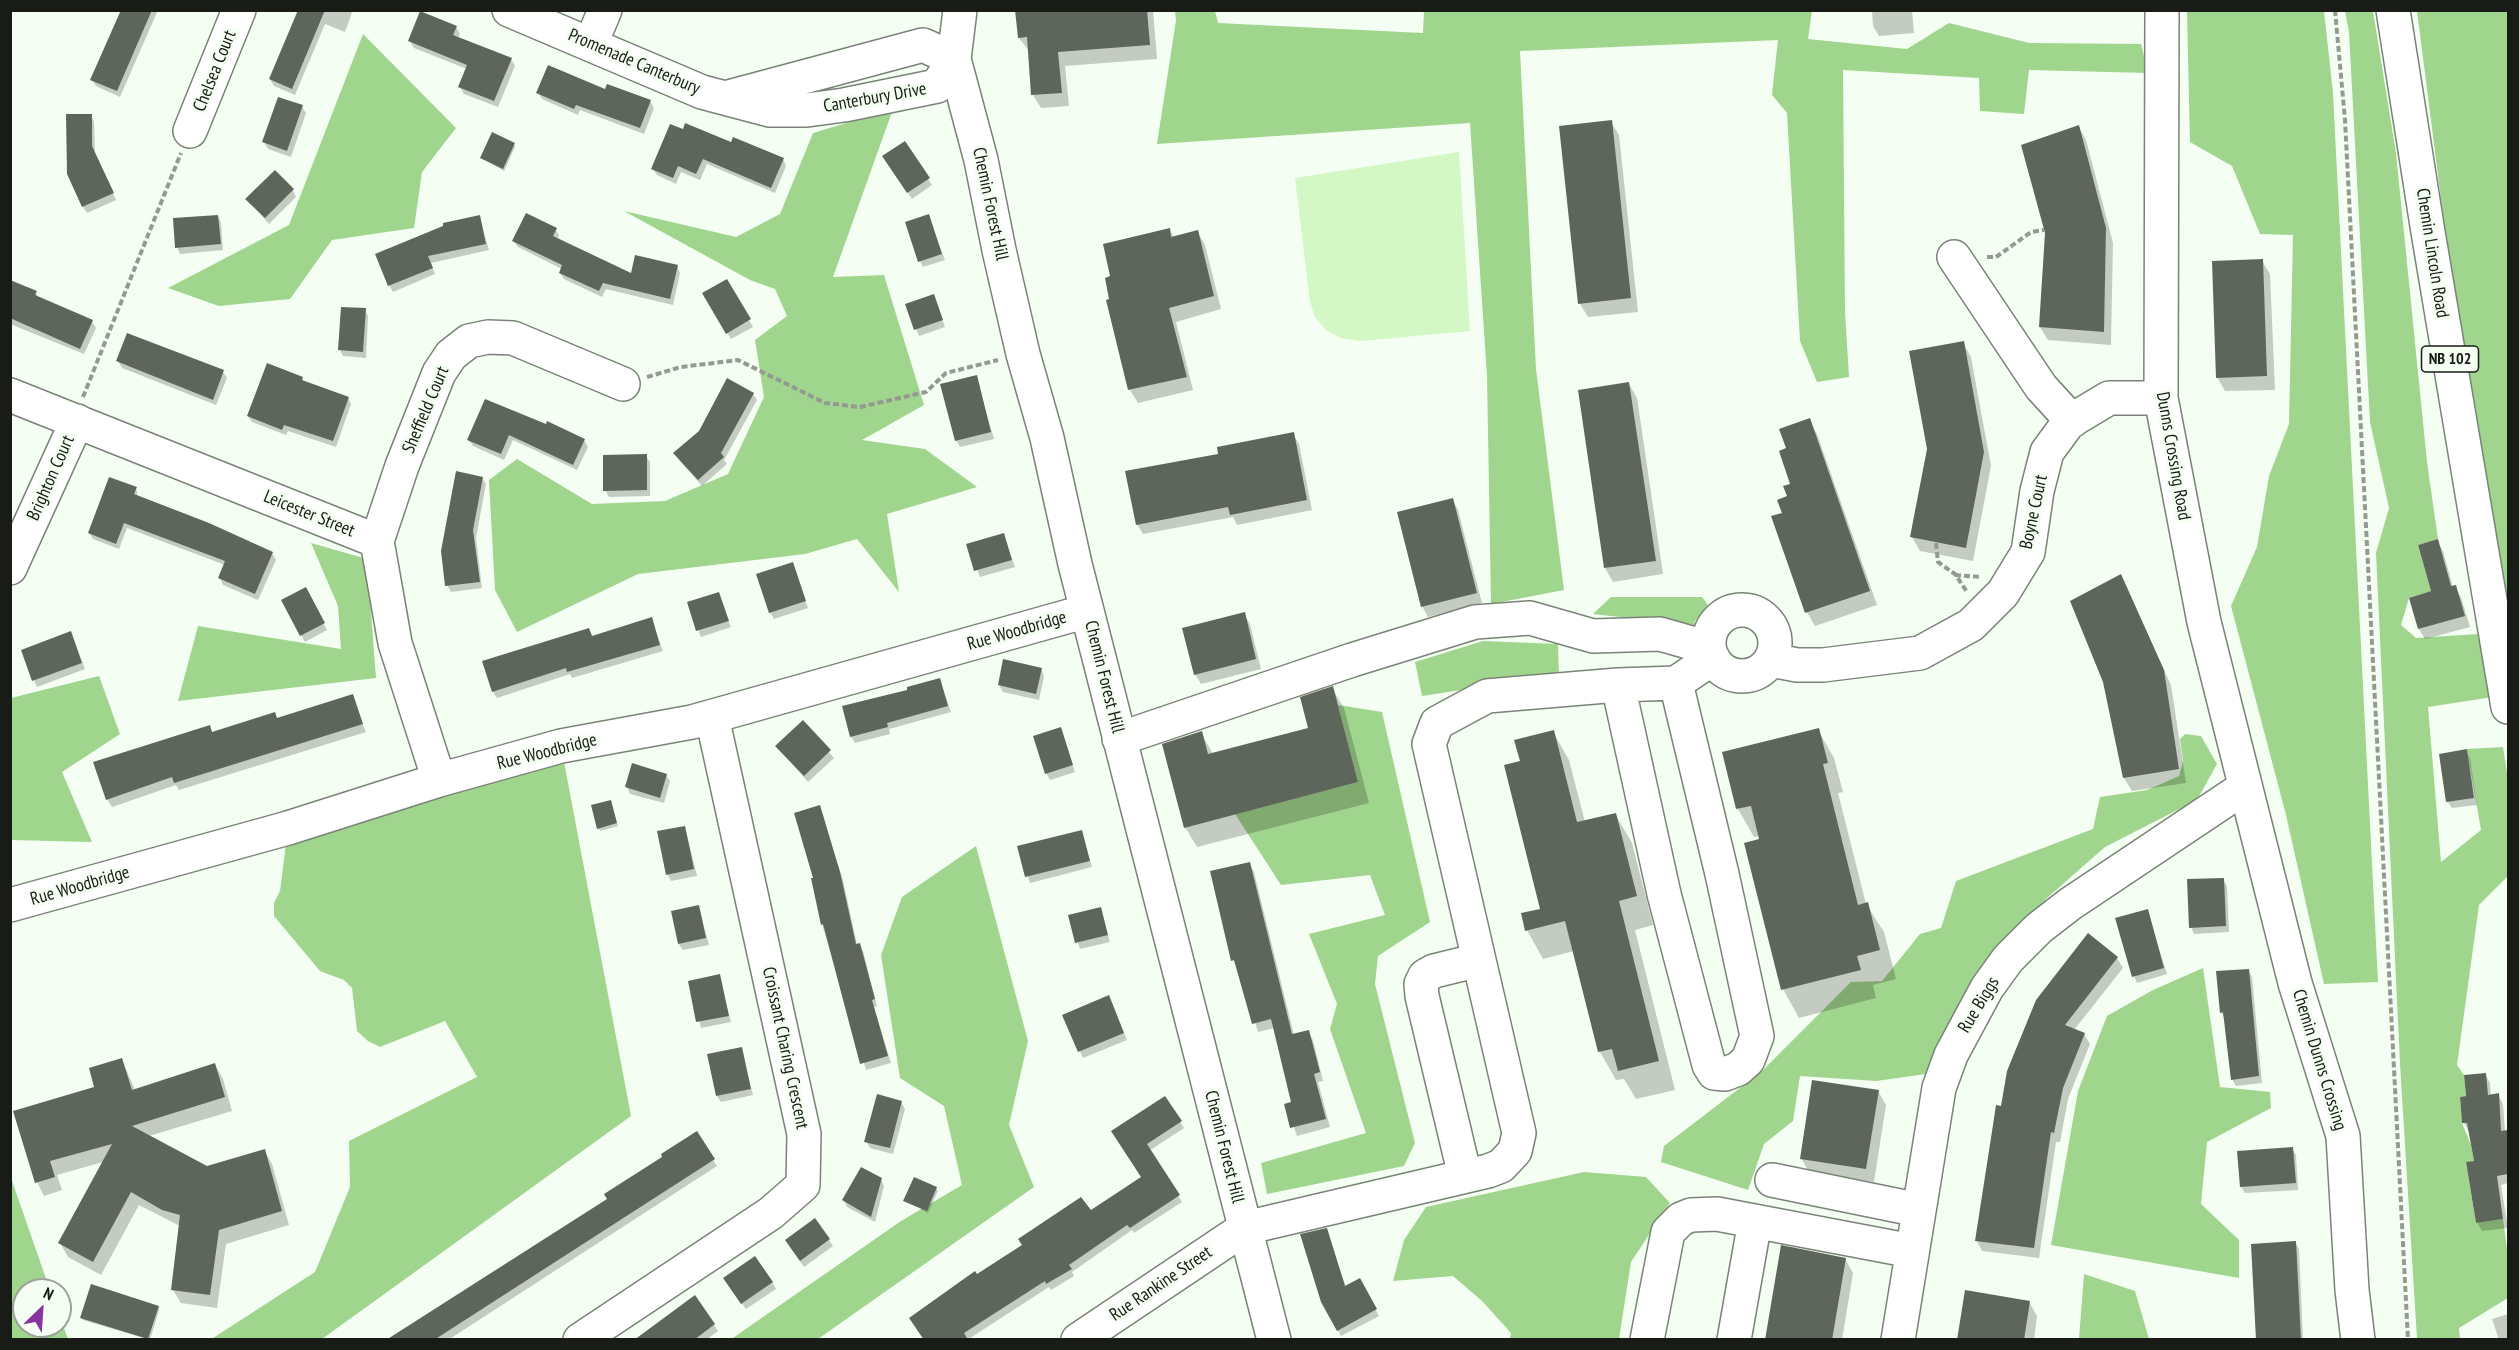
<!DOCTYPE html>
<html>
<head>
<meta charset="utf-8">
<style>
  body { margin:0 }
  #map { position:relative; width:2519px; height:1350px; overflow:hidden; background:#f5fef2; font-family:"PT Sans Narrow",sans-serif }
  canvas { display:block }
  .frame { position:absolute; inset:0; border:12px solid #181b16; pointer-events:none }
  .north { position:absolute; left:12px; top:1278px; width:60px; height:60px; box-sizing:border-box; background:#f5fef2; border:2px solid #9da39a; border-radius:50%; rotate:25deg; font-size:16px; font-weight:700; line-height:24px; text-align:center; color:#181b16 }
  .north::after { content:''; display:block; margin:auto; width:21px; height:27px; background:#8934a2; clip-path:polygon(50% 0,100% 100%,50% 72%,0 100%) }
</style>
</head>
<body>
<div id="map">
<canvas width="2519" height="1350"></canvas>
<div class="frame"></div>
<div class="north">N</div>
</div>
<script>
const ctx = document.querySelector('canvas').getContext('2d');
ctx.lineJoin = 'round';
function fillPath(path, color) { ctx.fillStyle = color; ctx.fill(path, 'evenodd'); }
const poly = rows => new Path2D(rows.map(r => 'M' + r).join(''));
function stroke(path, color, width, dash) { ctx.strokeStyle = color; ctx.lineWidth = width; ctx.lineCap = dash ? 'butt' : 'round'; ctx.setLineDash(dash || []); ctx.stroke(path); }
function drawText(font, color, halo, rows, align = 'center') {
  ctx.font = font + ' "PT Sans Narrow",sans-serif'; ctx.lineWidth = 6; ctx.setLineDash([]); ctx.textBaseline = 'middle'; ctx.strokeStyle = halo; ctx.fillStyle = color; for (const [text, x, y, turn = 0] of rows) {
    ctx.save(); ctx.translate(x, y); ctx.rotate((+turn || 0) * Math.PI / 180); ctx.textAlign = isNaN(turn) ? turn : align; if (halo) ctx.strokeText(text, 0, 0); ctx.fillText(text, 0, 0); ctx.restore();
  }
}
fillPath(poly([
  [1459,152,1470,331,1360,341,1341,338,1326,330,1315,317,1310,302,1295,178]
]), '#d3f8c6');
fillPath(poly([
  [1175,11,1215,11,1218,23,1423,33,1424,11,1812,11,1808,39,1907,49,1949,23,2029,43,2141,44,2148,73,2029,70,2024,114,1980,111,1979,78,1843,70,1845,312,1849,377,1817,382,1800,341,1787,113,1772,95,1778,40,1520,51,1536,369,1564,590,1491,604,1487,376,1470,123,1157,144,1176,20],
  [2187,11,2324,11,2333,93,2378,982,2324,984,2286,815,2231,606,2257,547,2269,476,2289,424,2293,235,2260,234,2232,166,2190,142],
  [2345,11,2373,11,2396,153,2427,462,2438,539,2418,545,2431,591,2409,598,2401,625,2416,638,2479,634,2493,697,2428,707,2441,862,2481,830,2467,749,2503,747,2508,779,2508,876,2479,905,2457,1065,2464,1075,2466,1096,2460,1097,2462,1123,2471,1145,2474,1161,2466,1163,2476,1223,2503,1219,2508,1256,2508,1298,2459,1328,2460,1339,2417,1339,2400,1064,2376,553,2389,508,2370,422,2349,32],
  [2417,11,2508,11,2508,606,2466,394],
  [363,34,456,128,422,172,414,228,332,240,290,299,219,306,168,288,289,225],
  [893,109,833,277,884,275,924,405,862,440,925,449,977,487,887,514,899,592,857,539,805,554,638,574,517,632,495,590,489,480,517,459,592,504,665,501,728,474,764,397,755,340,787,316,775,289,750,280,624,211,736,237,780,214,813,133],
  [311,543,367,559,376,678,178,701,198,626,341,649,338,606],
  [1611,597,1702,597,1708,605,1695,621,1693,632,1647,620,1593,614],
  [1483,641,1558,644,1559,675,1422,696,1415,662],
  [99,676,120,734,62,772,92,842,11,840,11,698],
  [1338,705,1382,712,1430,922,1378,956,1375,984,1415,1143,1404,1166,1267,1194,1261,1163,1366,1133,1330,1029,1337,1004,1309,934,1385,915,1370,875,1281,885,1235,814,1358,782],
  [2185,734,2201,736,2217,764,2197,800,2105,847,2047,898,1983,967,1944,1031,1926,1074,1876,1081,1800,1076,1793,1121,1764,1144,1748,1190,1661,1162,1664,1146,1762,1071,1851,982,1882,981,1920,934,1941,928,1956,881,2093,829,2100,797,2147,790,2179,776,2183,761,2180,739],
  [561,746,631,1116,322,1339,210,1340,315,1272,350,1187,349,1141,477,1077,445,1021,380,1047,368,1041,357,1031,352,988,344,980,320,971,274,916,274,903,280,891,288,828],
  [976,846,1028,1041,1009,1125,1034,1187,818,1339,730,1340,901,1221,962,1185,944,1106,900,1078,881,955,902,897],
  [2203,968,2220,1087,2270,1092,2271,1108,2207,1142,2201,1204,2239,1240,2239,1278,2051,1245,2078,1091,2107,1016,2153,990],
  [1584,1172,1646,1177,1670,1203,1631,1262,1619,1339,1510,1339,1511,1333,1482,1301,1453,1276,1393,1281,1404,1240,1426,1207],
  [11,1178,50,1290,24,1290,24,1326,60,1326,60,1317,68,1339,11,1339],
  [2084,1274,2135,1291,2149,1339,2079,1339]
]), '#a0d58d');
fillPath(poly([
  [122,10,158,10,120,97,96,86,92,80],
  [299,10,353,10,345,32,325,24,295,95,274,86,270,79],
  [1017,10,1153,10,1157,59,1065,66,1069,106,1041,108,1033,95,1029,51,1019,38],
  [1872,10,1912,10,1914,33,1879,36,1873,26],
  [456,27,460,34,458,38,511,59,515,66,498,107,464,94,460,87,467,69,414,48,410,41],
  [606,91,650,101,654,108,644,134,580,110,578,115,542,99,538,92],
  [302,107,306,113,291,157,268,149,264,142],
  [91,115,94,122,95,154,116,200,87,213,83,207],
  [1611,122,1619,135,1638,312,1588,317,1580,304],
  [2078,126,2086,140,2113,243,2111,345,2048,340,2040,327],
  [514,144,515,147,504,171,482,158],
  [731,144,783,159,786,166,775,193,707,164,700,180,681,172,676,184,657,175,653,169],
  [888,163,928,179,932,185,912,199],
  [293,190,296,197,269,224,247,199],
  [218,216,221,223,223,250,180,254,177,247],
  [479,216,489,250,431,263,435,274,393,292,389,285],
  [928,216,945,260,923,267,920,261],
  [555,229,559,235,557,240,632,275,677,266,680,273,673,305,606,289,602,297,564,279,560,273,562,269,518,247,514,241],
  [1170,230,1174,238,1197,231,1205,245,1221,309,1176,322,1193,390,1138,403,1130,390],
  [2262,261,2270,274,2275,390,2225,391,2217,377],
  [726,281,753,327,731,339,704,293],
  [10,282,35,292,40,299,92,322,96,328,84,354,10,324],
  [937,303,945,327,919,336,907,305],
  [365,310,368,316,366,358,343,356,340,350],
  [1963,343,1971,357,1991,466,1973,561,1920,551,1912,537],
  [118,361,223,372,227,378,216,405,122,368],
  [976,377,994,439,960,447,956,440],
  [302,378,304,383,348,398,351,404,336,447,288,431,286,435,252,422,248,416],
  [1629,384,1637,398,1663,574,1613,582,1605,568],
  [753,394,757,400,724,460,727,464,702,486,679,460,700,432],
  [1809,420,1817,434,1877,605,1815,626,1807,612,1788,497,1792,485,1788,449],
  [546,426,584,440,588,447,577,470,513,440,504,460,473,446,469,440],
  [1293,434,1299,444,1312,510,1237,525,1233,517,1143,534,1137,524,1220,455],
  [646,456,650,462,650,496,609,497,605,490],
  [482,478,486,484,476,538,482,588,451,592,447,585],
  [136,488,138,497,272,553,276,560,258,600,223,585,220,578,225,565,127,528,119,549,93,539,89,533],
  [1452,499,1458,510,1482,603,1428,617,1422,606],
  [1003,535,1015,567,980,577,968,545],
  [2437,541,2443,551,2453,587,2461,597,2470,627,2425,639,2419,629,2411,599,2433,592],
  [792,564,808,608,774,619,770,612],
  [2121,576,2171,685,2186,783,2132,791,2124,778],
  [305,589,327,630,305,642,283,601],
  [718,594,731,627,701,637,688,603],
  [1244,614,1250,624,1261,669,1201,684,1195,674],
  [651,619,663,651,572,678,570,674,497,698,493,692,484,662,589,629,593,638],
  [74,640,85,669,37,687,22,651],
  [1041,669,1044,676,1039,700,1003,692,999,685],
  [940,680,951,712,889,729,890,734,855,743,851,736,909,691],
  [1332,688,1344,708,1369,803,1197,847,1185,827,1201,733,1213,754,1310,729],
  [352,696,366,732,179,790,176,785,112,807,107,799,209,727,214,734,278,720],
  [803,722,834,758,808,782,777,747],
  [1060,729,1075,772,1050,780,1046,773],
  [1818,730,1834,758,1843,792,1838,793,1866,904,1884,932,1896,979,1873,985,1876,998,1799,1018,1783,989,1760,836,1754,837,1738,809],
  [1553,732,1569,760,1585,822,1615,814,1632,843,1653,925,1635,930,1675,1090,1636,1099,1624,1079,1616,1080,1600,1052,1574,951,1543,959,1527,930,1542,910,1521,762],
  [2466,751,2470,758,2477,805,2452,808,2448,802],
  [666,775,670,781,664,803,630,794,627,787],
  [611,802,618,826,600,831,598,828],
  [819,807,843,880,857,945,863,951,877,1006,874,1007,891,1063,866,1070,822,924,815,879],
  [685,827,697,876,671,881,668,875],
  [1081,832,1092,867,1030,883,1019,848],
  [1249,864,1254,872,1294,1035,1308,1032,1313,1040,1323,1081,1318,1082,1330,1127,1297,1136,1286,1105,1293,1103,1274,1028,1258,1032,1238,968,1233,960],
  [2223,880,2227,886,2229,932,2194,934,2191,927],
  [699,907,709,945,683,950,679,944],
  [1100,909,1110,942,1080,949,1070,916],
  [2147,911,2167,974,2137,983,2134,976],
  [2117,958,2123,968,2074,1030,2084,1034,2090,1044,2068,1099,2060,1142,2056,1142,2039,1258,1982,1251,1977,1241,2009,1071],
  [2248,970,2252,977,2262,1083,2236,1086,2232,1079,2225,1019,2221,1012],
  [719,976,731,1022,701,1028,689,982],
  [1112,1004,1127,1040,1083,1058,1080,1051],
  [741,1049,753,1095,721,1102,717,1096],
  [122,1060,135,1090,215,1065,223,1079,232,1111,149,1136,207,1168,264,1150,272,1164,289,1225,226,1244,217,1308,181,1303,173,1290,180,1226,139,1205,101,1275,68,1257,60,1243,103,1162,57,1175,62,1190,44,1196,37,1182,15,1112,96,1088],
  [2485,1074,2490,1083,2491,1096,2498,1095,2503,1104,2505,1132,2508,1132,2508,1183,2501,1185,2508,1228,2482,1231,2477,1222,2475,1162,2469,1132,2464,1123,2467,1097],
  [1878,1091,1886,1105,1874,1182,1809,1172,1801,1158],
  [1165,1098,1184,1128,1149,1151,1182,1202,1134,1233,1132,1230,1072,1272,1074,1276,1051,1290,1049,1287,967,1340,925,1340,1090,1212,1143,1178,1116,1138],
  [901,1102,905,1109,893,1154,870,1148,866,1141],
  [696,1133,717,1166,448,1340,390,1340,609,1199],
  [2292,1148,2296,1155,2298,1190,2245,1193,2241,1186],
  [881,1180,884,1186,875,1222,847,1207,844,1200],
  [936,1188,938,1191,928,1213,905,1201],
  [815,1220,833,1246,804,1267,790,1247],
  [1326,1230,1346,1287,1360,1280,1379,1316,1341,1336,1322,1302],
  [2295,1243,2299,1249,2303,1340,2257,1340],
  [1845,1259,1853,1273,1842,1340,1766,1340],
  [772,1282,776,1289,746,1309,729,1285],
  [2029,1302,2037,1316,2034,1340,1958,1340],
  [158,1307,159,1310,150,1340,83,1320,81,1317],
  [2508,1314,2508,1340,2499,1340,2492,1319],
  [714,1325,718,1331,706,1340,635,1340]
]), '#0003');
fillPath(poly([
  [121,10,152,10,117,91,90,80],
  [298,10,325,10,292,89,269,79],
  [1015,10,1147,10,1150,45,1058,52,1062,93,1031,95,1027,37,1018,38],
  [420,11,457,26,453,35,512,58,494,101,458,87,467,65,408,41],
  [548,65,605,89,607,84,651,100,640,128,576,105,574,109,536,93],
  [278,97,303,105,287,151,262,142],
  [66,114,92,114,92,146,114,193,82,207,67,174],
  [1612,120,1631,298,1578,304,1559,126],
  [685,123,731,142,733,137,784,158,771,188,703,159,696,174,678,166,673,178,651,169,670,124,683,129],
  [2079,125,2106,228,2104,332,2039,327,2045,233,2021,145],
  [492,132,515,143,503,169,480,158],
  [905,141,930,178,907,193,882,156],
  [275,170,294,189,265,218,245,199],
  [526,213,557,228,553,236,631,273,635,255,678,265,670,299,603,283,599,291,559,273,562,265,512,241],
  [929,214,942,254,918,262,905,222],
  [218,215,221,244,175,248,173,218],
  [480,215,486,244,428,256,433,268,388,286,375,254,443,226,443,223],
  [1170,228,1171,237,1198,230,1214,296,1169,308,1187,377,1128,390,1106,300,1109,299,1105,278,1110,276,1103,244],
  [2263,259,2267,376,2216,378,2212,261],
  [727,279,751,319,726,334,702,293],
  [10,280,37,291,35,295,93,320,80,349,10,318],
  [934,294,943,320,914,330,905,304],
  [341,307,366,308,363,352,338,350],
  [127,333,224,370,213,400,116,361],
  [1964,341,1984,452,1966,548,1910,537,1927,449,1909,351],
  [267,363,303,377,302,380,349,397,333,441,284,425,282,430,247,416],
  [977,375,991,432,955,441,940,384],
  [727,378,754,393,721,453,724,457,698,480,673,453,699,431],
  [1629,382,1656,561,1604,568,1578,390],
  [485,399,546,424,547,421,585,439,573,465,509,435,501,454,467,440],
  [1810,418,1870,591,1805,613,1771,516,1782,513,1777,500,1787,496,1783,486,1790,484,1779,451,1786,448,1779,429],
  [1294,432,1307,500,1230,515,1228,507,1136,525,1125,471,1218,454,1217,447],
  [647,454,647,490,603,491,603,455],
  [456,471,483,477,473,530,480,582,445,586,441,551],
  [109,477,137,487,134,494,209,523,273,552,255,594,218,578,225,561,124,523,116,544,88,533],
  [1453,498,1477,593,1421,607,1397,512],
  [1004,533,1012,560,974,571,966,544],
  [2438,539,2451,586,2456,585,2465,616,2418,629,2409,598,2431,591,2418,545],
  [793,562,806,601,769,613,756,574],
  [2121,574,2164,670,2179,769,2123,778,2103,682,2070,601],
  [306,587,325,623,300,636,281,600],
  [719,592,729,621,696,631,687,602],
  [1245,612,1256,659,1194,675,1182,628],
  [652,617,660,645,567,672,566,668,492,692,482,661,589,628,592,636],
  [71,631,82,663,32,681,21,650],
  [1003,659,1042,668,1036,694,998,685],
  [940,678,948,706,887,723,888,727,850,737,842,706,907,690,907,687],
  [1333,686,1358,782,1184,828,1162,744,1202,731,1208,754,1308,728,1300,697],
  [353,694,363,724,174,783,172,777,106,800,93,762,210,725,212,732,275,712,277,718],
  [803,720,831,750,804,776,775,746],
  [1061,727,1073,765,1045,774,1033,736],
  [1819,728,1828,763,1823,764,1858,905,1868,902,1880,950,1857,956,1861,970,1781,990,1744,843,1759,839,1751,806,1736,809,1722,752],
  [1554,730,1577,822,1616,813,1637,896,1619,901,1659,1061,1618,1071,1612,1049,1598,1052,1565,921,1525,931,1521,913,1540,909,1504,765,1520,761,1514,740],
  [2467,749,2474,798,2446,802,2439,754],
  [632,763,667,774,660,798,625,787],
  [611,800,617,823,597,829,591,805],
  [820,805,840,872,856,944,860,943,875,999,872,1000,888,1056,860,1064,823,924,821,925,811,878,813,878,794,813],
  [685,826,694,869,666,875,657,831],
  [1082,830,1090,861,1025,877,1017,846],
  [1250,862,1292,1034,1309,1030,1320,1072,1314,1074,1326,1119,1290,1128,1284,1104,1291,1102,1271,1019,1252,1024,1234,960,1231,961,1210,871],
  [2224,878,2226,926,2189,928,2187,879],
  [699,905,706,938,678,944,671,911],
  [1101,907,1108,935,1075,943,1068,915],
  [2148,909,2164,968,2132,977,2115,918],
  [2088,933,2118,957,2065,1025,2085,1033,2063,1088,2054,1133,2051,1132,2034,1248,1975,1241,1993,1125,1996,1105,2001,1106,2007,1071,2036,1000],
  [2249,969,2259,1076,2231,1080,2223,1012,2220,1013,2216,971],
  [720,974,729,1016,696,1022,688,981],
  [1109,995,1124,1033,1078,1052,1062,1015],
  [742,1047,751,1089,716,1096,707,1054],
  [122,1058,132,1090,215,1063,225,1097,132,1126,207,1166,265,1149,282,1211,219,1230,210,1295,171,1290,180,1215,162,1210,131,1192,93,1262,58,1243,112,1144,50,1161,55,1177,35,1183,13,1111,94,1087,89,1068],
  [2486,1073,2488,1095,2499,1093,2501,1131,2508,1130,2508,1174,2497,1176,2503,1219,2476,1223,2466,1162,2474,1161,2467,1123,2462,1123,2460,1097,2466,1096,2464,1075],
  [1812,1080,1879,1090,1866,1169,1800,1159],
  [877,1094,902,1101,890,1148,864,1142],
  [1165,1096,1182,1121,1147,1144,1180,1195,1130,1228,1127,1225,1069,1265,1072,1269,1046,1284,1045,1281,964,1333,968,1340,924,1340,909,1318,975,1271,977,1274,1022,1245,1018,1239,1081,1197,1091,1210,1141,1177,1111,1131],
  [697,1131,715,1159,434,1340,386,1340,607,1199,604,1194,662,1157,661,1154],
  [2293,1147,2296,1183,2240,1187,2237,1151],
  [861,1167,882,1178,871,1217,842,1200],
  [914,1177,937,1187,927,1211,903,1201],
  [815,1218,830,1239,800,1261,785,1240],
  [1327,1228,1345,1286,1360,1278,1377,1309,1337,1331,1321,1302,1300,1234],
  [2296,1241,2301,1340,2256,1340,2251,1244],
  [1781,1245,1846,1258,1832,1340,1765,1340],
  [755,1256,773,1282,741,1304,723,1278],
  [91,1284,159,1306,148,1339,80,1318],
  [1965,1290,2030,1301,2024,1340,1957,1340],
  [695,1295,715,1324,694,1340,634,1340]
]), '#5e665b');
const minor = poly([
  [509,10,702,92,770,110,807,110,844,105,937,86,954,59],
  [960,10,954,59,981,160,999,250,1023,354,1047,438,1075,564,1274,1340],
  [2162,10,2161,398,2204,622,2295,983,2343,1136,2352,1290,2358,1340],
  [591,43,605,10],
  [729,97,923,45,954,59],
  [190,131,239,10],
  [1954,257,2041,387,2072,421],
  [10,395,377,541,395,643,439,780],
  [377,541,402,466,439,373,451,355,469,341,488,337,513,338,623,384],
  [10,568,77,421],
  '1709 643a33 33 0 1 1 66 0a33 33 0 1 1-66 0Z',
  [1771,660,1797,665,1823,665,1920,653,1971,625,2003,593,2028,552,2037,491,2047,452,2069,422,2109,398,2161,398],
  [1618,685,1664,894,1709,1065,1714,1073,1725,1074,1738,1069,1748,1060,1757,1036,1722,874,1676,683],
  [1119,739,1352,660,1475,622,1530,618,1593,636,1660,634,1709,648],
  [10,905,288,828,439,780,561,746,692,722,1087,611],
  [1465,1176,1422,996,1421,984,1425,976,1434,971,1479,960],
  [1772,1180,1919,1210],
  [580,1340,771,1213,803,1185,804,1134,712,717],
  [1078,1340,1245,1228,1488,1171,1501,1166,1515,1151,1519,1133,1429,744,1437,723,1487,696,1618,685,1676,683,1713,658],
  [1647,1340,1668,1232,1681,1219,1691,1215,1717,1214,1912,1251],
  [1734,1340,1755,1221],
  [1898,1340,1939,1088,1951,1055,1987,988,2008,959,2039,928,2070,904,2245,787]
]);
const major = poly([
  [2393,10,2428,232,2508,707]
]);
stroke(minor, '#7a8377', 36);
stroke(major, '#7a8377', 36);
stroke(poly([
  [2335,10,2345,120,2408,1340],
  [1987,257,1996,257,2031,232,2044,230],
  [647,377,681,367,738,360,825,403,860,407,926,392,946,373,998,360],
  [83,397,181,153],
  [1936,543,1938,562,1955,574,1967,592],
  [1955,575,1981,577]
]), '#949a91', 4, [6, 3]);
stroke(minor, '#fff', 33);
stroke(major, '#fff', 33);
for (const [x, y, w] of [
  [2450,359,57]
]) { const box = new Path2D(); box.roundRect(x - w / 2, y - 13, w, 26, 4.5); ctx.fillStyle = '#f5fef2'; ctx.fill(box); stroke(box, '#181b16', 1.5); }
drawText('bold 16px', '#181b16', null, [
  ["NB 102",2450,359]
]);
drawText('18px', '#181b16', '#f5fef2', [
  ["Promenade Canterbury",634,62,23],
  ["Chelsea Court",215,71,-68],
  ["Canterbury Drive",875,98,-10],
  ["Chemin Forest Hill",990,204,78],
  ["Chemin Lincoln Road",2432,253,81],
  ["Sheffield Court",426,410,-67],
  ["Dunns Crossing Road",2173,456,80],
  ["Brighton Court",51,478,-66],
  ["Boyne Court",2034,512,-78],
  ["Leicester Street",309,514,22],
  ["Rue Woodbridge",1017,631,-16],
  ["Chemin Forest Hill",1104,677,76],
  ["Rue Woodbridge",547,752,-14],
  ["Rue Woodbridge",80,886,-16],
  ["Rue Biggs",1979,1005,-59],
  ["Croissant Charing Crescent",785,1048,78],
  ["Chemin Dunns Crossing",2319,1060,73],
  ["Chemin Forest Hill",1224,1147,76],
  ["Rue Rankine Street",1161,1284,-34]
]);
</script>
</body>
</html>
